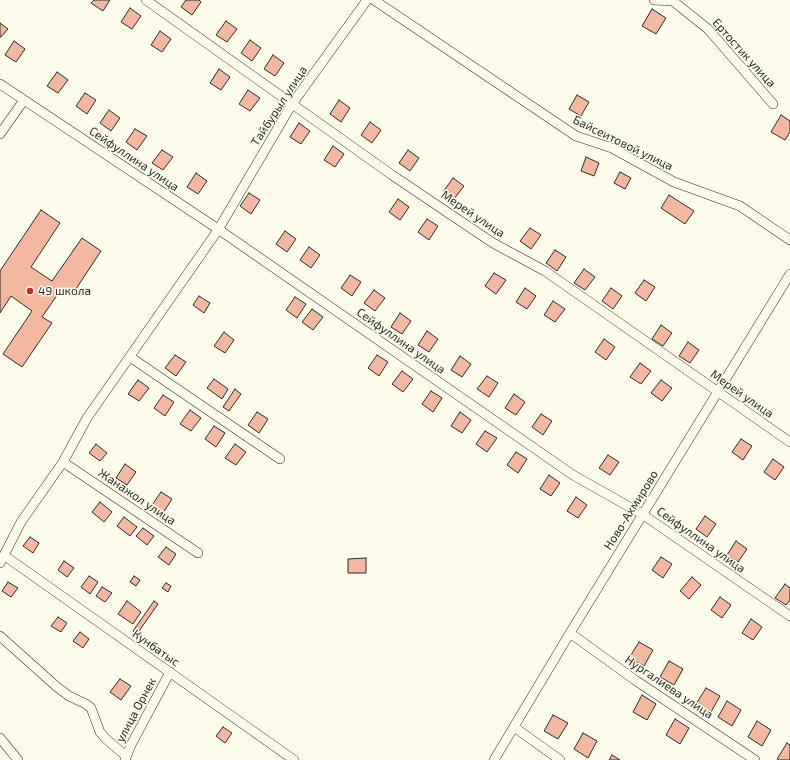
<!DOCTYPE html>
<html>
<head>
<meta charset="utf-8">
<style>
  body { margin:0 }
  canvas { display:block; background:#fdfbea }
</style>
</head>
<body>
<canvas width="790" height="760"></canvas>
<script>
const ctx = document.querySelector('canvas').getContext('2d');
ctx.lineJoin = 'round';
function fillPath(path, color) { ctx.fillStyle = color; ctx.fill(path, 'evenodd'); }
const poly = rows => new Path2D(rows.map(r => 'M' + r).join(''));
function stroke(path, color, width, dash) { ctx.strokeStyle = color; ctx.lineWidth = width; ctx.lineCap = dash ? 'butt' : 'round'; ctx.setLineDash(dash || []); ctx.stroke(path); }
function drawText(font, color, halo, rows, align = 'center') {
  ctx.font = font + ' "Exo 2",sans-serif'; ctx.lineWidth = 3; ctx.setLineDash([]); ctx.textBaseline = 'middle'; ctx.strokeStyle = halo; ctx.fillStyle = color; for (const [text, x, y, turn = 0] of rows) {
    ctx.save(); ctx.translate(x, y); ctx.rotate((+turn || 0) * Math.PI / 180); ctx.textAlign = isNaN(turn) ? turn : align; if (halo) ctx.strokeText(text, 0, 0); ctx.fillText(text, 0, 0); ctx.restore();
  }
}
const building = poly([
  [94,0,110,0,103,11,91,3,94,0],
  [186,0,199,0,201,2,192,15,181,7,186,0],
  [130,8,141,16,132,29,121,22,130,8],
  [652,9,666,18,656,34,642,26,652,9],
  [226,21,237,29,227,42,216,35,226,21],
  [0,23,8,29,1,37,0,37,0,23],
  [160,31,171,39,162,52,151,45,160,31],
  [250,40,261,48,252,61,241,53,250,40],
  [14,41,25,49,16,62,5,55,14,41],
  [273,55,284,63,275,76,264,69,273,55],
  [219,69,230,77,221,90,210,83,219,69],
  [57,72,68,80,58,93,47,86,57,72],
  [248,90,260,98,250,111,239,104,248,90],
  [85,93,96,100,87,114,76,106,85,93],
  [577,95,589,102,581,116,569,109,577,95],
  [339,100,350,108,341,122,330,114,339,100],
  [109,110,120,118,111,131,100,123,109,110],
  [781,115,790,121,790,132,785,140,771,132,781,115],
  [370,122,381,130,372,143,361,135,370,122],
  [299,123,310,131,301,144,290,137,299,123],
  [135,129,147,136,137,150,126,142,135,129],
  [333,146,344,154,335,167,324,160,333,146],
  [162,150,173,157,163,170,152,163,162,150],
  [408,150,419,158,410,171,399,163,408,150],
  [586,157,599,163,594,176,581,171,586,157],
  [620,172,631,178,625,189,614,183,620,172],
  [196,173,207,181,198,194,187,187,196,173],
  [453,178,464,186,454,199,443,192,453,178],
  [249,193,260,200,251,214,240,206,249,193],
  [669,195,694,211,685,224,661,208,669,195],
  [398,199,409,207,400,220,389,212,398,199],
  [41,210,60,223,31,267,52,281,82,238,101,251,72,295,62,288,42,317,52,323,22,367,3,354,32,311,11,296,0,313,0,271,41,210],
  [427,219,438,226,429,240,418,232,427,219],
  [530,228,541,235,531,249,520,241,530,228],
  [285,231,296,239,287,252,276,244,285,231],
  [309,247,320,255,311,268,300,260,309,247],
  [555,250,566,257,557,271,546,263,555,250],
  [584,269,595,277,585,290,574,283,584,269],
  [494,273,506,280,496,294,485,286,494,273],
  [350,275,361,282,352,296,341,288,350,275],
  [644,280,655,287,646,301,635,293,644,280],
  [525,288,536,296,527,309,516,302,525,288],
  [611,288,622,296,613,309,602,301,611,288],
  [374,290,385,298,375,311,364,303,374,290],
  [199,296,210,303,204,313,193,305,199,296],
  [295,297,306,304,297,318,286,310,295,297],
  [553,301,565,309,555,322,544,315,553,301],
  [312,309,323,317,313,330,302,322,312,309],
  [400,313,411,321,402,334,391,327,400,313],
  [661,325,672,333,663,346,652,339,661,325],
  [427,331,438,339,429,352,418,345,427,331],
  [224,332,234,340,225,353,214,346,224,332],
  [604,339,615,347,606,360,595,352,604,339],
  [688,342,699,350,690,363,679,356,688,342],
  [175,355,186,362,176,376,165,368,175,355],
  [377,355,388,362,379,376,368,368,377,355],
  [460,356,471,364,462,377,451,370,460,356],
  [640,363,651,371,641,384,630,377,640,363],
  [402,371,413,379,403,392,392,384,402,371],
  [487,376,498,383,489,397,477,389,487,376],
  [214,379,228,389,222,399,207,388,214,379],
  [138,380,149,388,139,401,128,394,138,380],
  [661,380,672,388,662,401,651,393,661,380],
  [235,389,241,394,229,411,223,407,235,389],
  [431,391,442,398,433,412,422,404,431,391],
  [514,394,525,402,516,415,505,408,514,394],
  [163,395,174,402,165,416,154,408,163,395],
  [190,410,201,418,191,431,180,424,190,410],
  [257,412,268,419,259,433,248,425,257,412],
  [460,412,471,420,462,433,451,426,460,412],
  [541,414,552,421,543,435,532,427,541,414],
  [214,426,225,433,216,447,205,439,214,426],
  [485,431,497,438,487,452,476,444,485,431],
  [741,439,752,446,743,460,732,452,741,439],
  [96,444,107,453,100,461,89,453,96,444],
  [235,444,246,452,236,465,225,458,235,444],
  [516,452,527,459,518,473,507,465,516,452],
  [608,455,619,462,610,475,599,468,608,455],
  [773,459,784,467,775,480,764,472,773,459],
  [125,464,136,472,127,485,116,478,125,464],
  [549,475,560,483,551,496,540,489,549,475],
  [161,492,172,499,163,513,152,505,161,492],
  [576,497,587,505,578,518,567,511,576,497],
  [100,502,112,512,104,522,92,512,100,502],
  [705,516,716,524,707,537,696,529,705,516],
  [124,517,137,527,130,536,117,526,124,517],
  [143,528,154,536,147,545,136,536,143,528],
  [30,537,39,543,33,553,23,546,30,537],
  [736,541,747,549,738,562,727,555,736,541],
  [166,547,176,554,169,565,158,557,166,547],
  [661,557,672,564,663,578,652,570,661,557],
  [366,558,366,573,348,573,348,559,366,558],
  [64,561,74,568,67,577,58,570,64,561],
  [89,576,98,582,90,594,81,587,89,576],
  [134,576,140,580,136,586,130,582,134,576],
  [692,577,701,585,689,599,680,591,692,577],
  [8,582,18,588,11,597,2,591,8,582],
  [166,583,171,586,168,592,162,588,166,583],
  [785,584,790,588,790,600,786,605,775,598,785,584],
  [102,587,112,593,105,602,96,596,102,587],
  [720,597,731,605,722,618,711,610,720,597],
  [127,601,141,612,133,624,118,614,127,601],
  [154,601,158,604,137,634,133,631,154,601],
  [58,617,67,623,61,632,51,626,58,617],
  [751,619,762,627,753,640,742,633,751,619],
  [80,632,89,639,83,648,73,641,80,632],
  [639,642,653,650,644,666,629,658,639,642],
  [669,661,683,669,674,685,660,677,669,661],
  [120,679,131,686,121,700,110,692,120,679],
  [706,688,720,696,711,712,696,704,706,688],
  [642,695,656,704,647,720,633,712,642,695],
  [727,701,741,710,732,726,718,717,727,701],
  [553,715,568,723,558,739,544,731,553,715],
  [675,719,689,728,680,744,666,735,675,719],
  [757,721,771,730,762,746,748,737,757,721],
  [223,727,232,733,225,743,216,736,223,727],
  [583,733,597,741,588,758,574,749,583,733],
  [787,743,790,745,790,760,779,760,777,759,787,743],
  [612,755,620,760,609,760,612,755]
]);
fillPath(building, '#f2b8a0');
stroke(building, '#2b2b2b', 1);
const minor = poly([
  [146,0,392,175,493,243,545,271,790,442],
  [374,0,576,136,612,148,674,182,740,206,790,240],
  [654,0,673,1,708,29,773,104],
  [0,84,218,229,573,475,642,514,790,616],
  [0,134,24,100],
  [130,357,280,459],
  [63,462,198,553],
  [5,556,294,760],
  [0,563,21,522,63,462,87,418,218,230,292,104,367,0],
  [570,633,635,680,755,760],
  [0,636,57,687,69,696,86,704,91,708,100,732,106,739,126,756],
  [514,727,560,760],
  [0,738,18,760],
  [125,760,131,745,170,672],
  [494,760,570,633,790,274]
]);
stroke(minor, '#2b2b2b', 10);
stroke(minor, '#fdfbea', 9);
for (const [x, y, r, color] of [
  [30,291,4,"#c62828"]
]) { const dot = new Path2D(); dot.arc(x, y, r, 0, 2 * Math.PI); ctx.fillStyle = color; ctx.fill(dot); stroke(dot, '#fdfbea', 1.5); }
drawText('12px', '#2b2b2b', '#fdfbea', [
  ["Ертостик улица",744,53,48],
  ["Тайбурыл улица",279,106,-57],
  ["Байсеитовой улица",623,143,26],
  ["Сейфуллина улица",134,159,34],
  ["Мерей улица",473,214,34],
  ["Сейфуллина улица",401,341,35],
  ["Мерей улица",742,394,35],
  ["Жанажол улица",137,497,34],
  ["Ново-Ахмирово",631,510,-58],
  ["Сейфуллина улица",701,540,35],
  ["Кунбатыс",156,648,35],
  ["Нургалиева улица",669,687,34],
  ["улица Орнек",136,710,-62]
]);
drawText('12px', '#2b2b2b', '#fdfbea', [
  ["49 школа",38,291]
], 'left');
</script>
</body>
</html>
